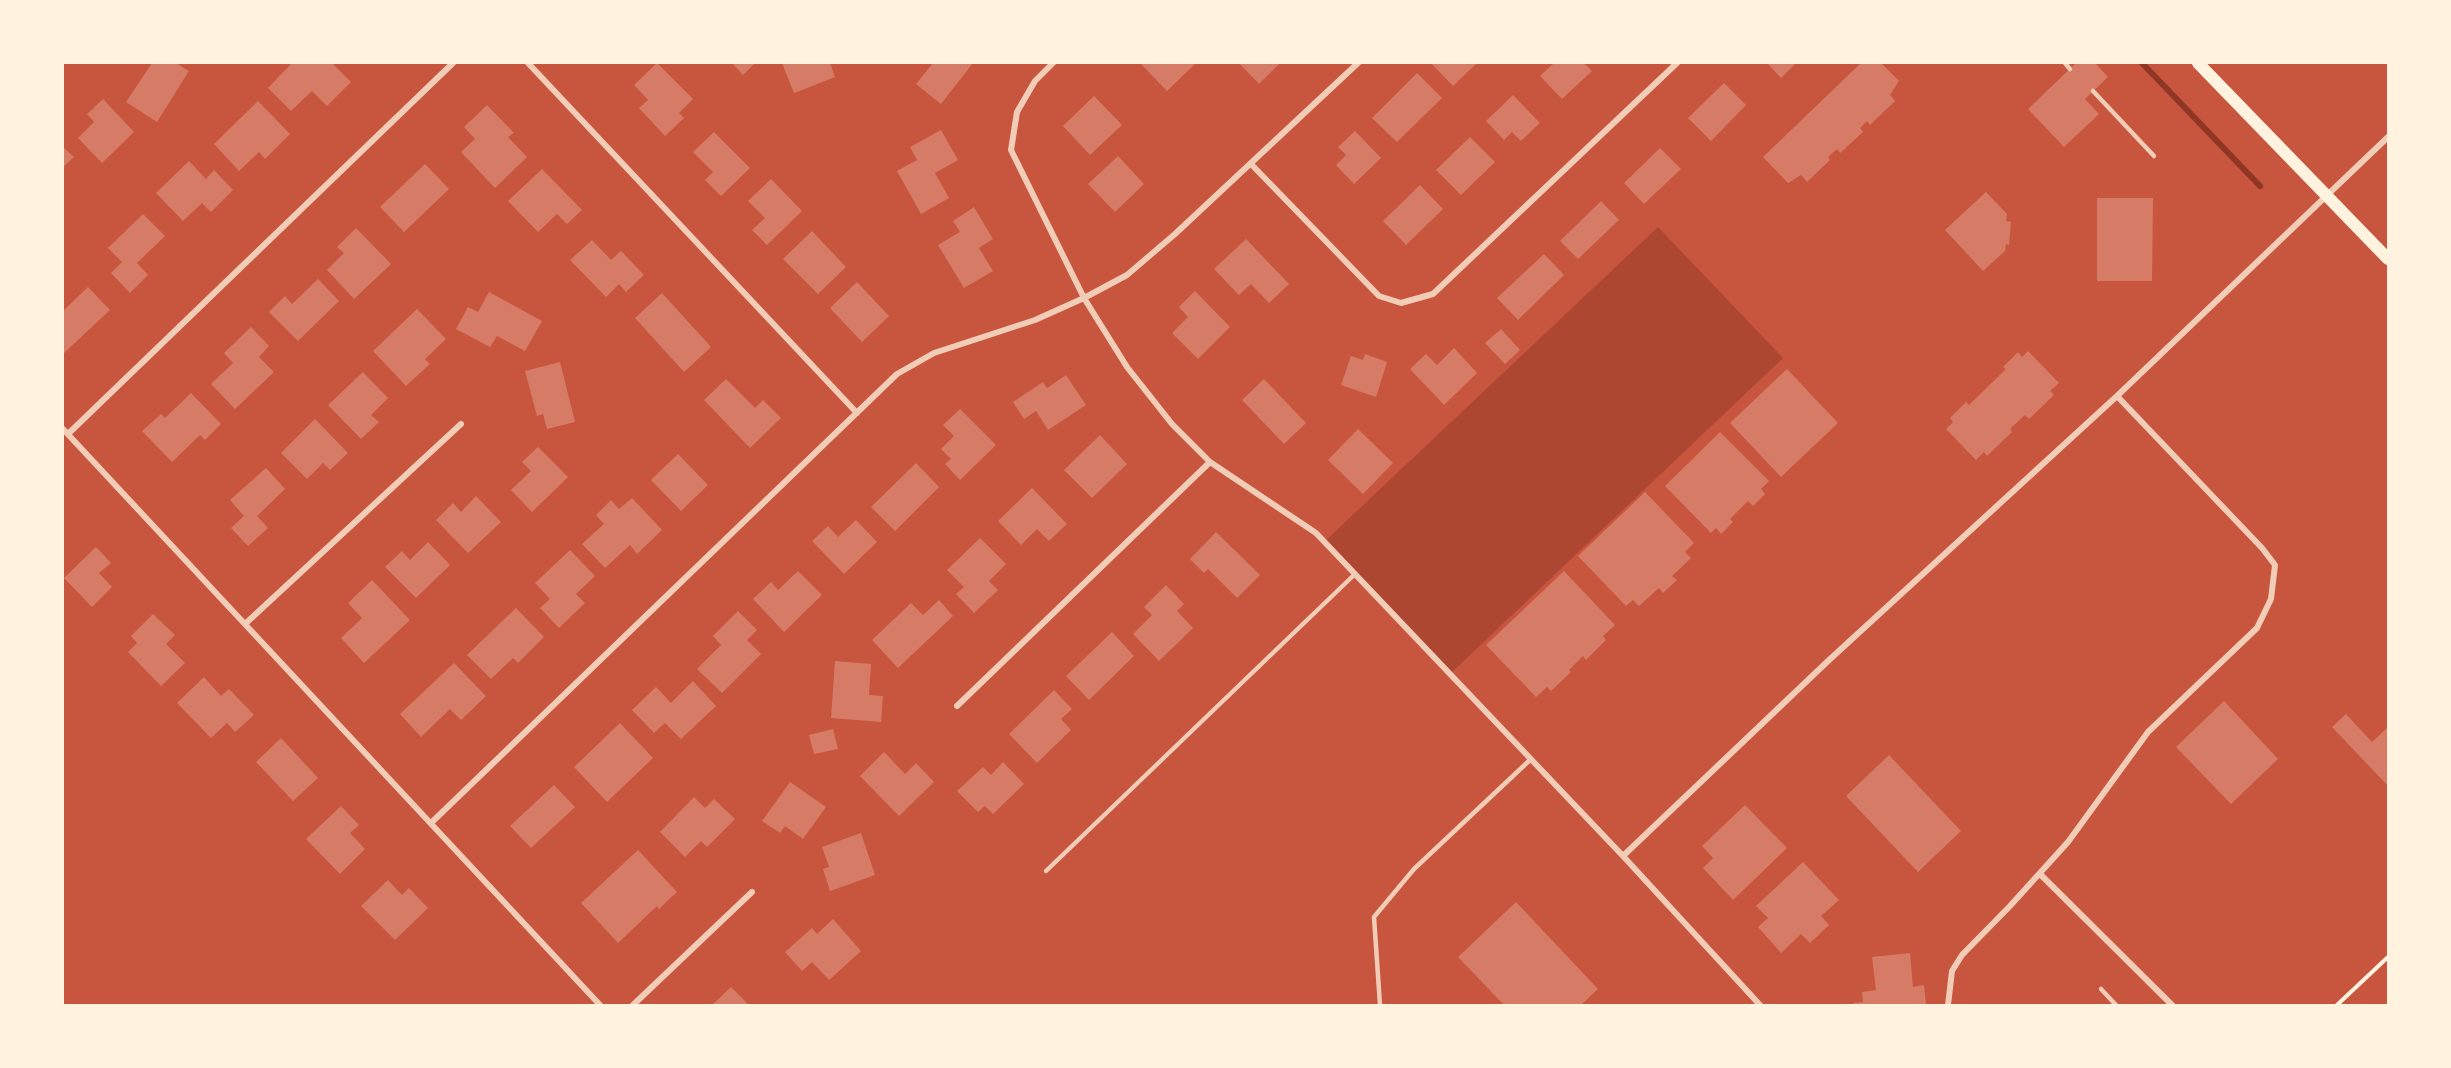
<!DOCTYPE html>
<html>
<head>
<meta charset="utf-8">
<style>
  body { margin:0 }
  #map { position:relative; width:2451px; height:1068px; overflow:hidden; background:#c8553d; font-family:"Sofia Sans Condensed",sans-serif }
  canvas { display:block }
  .frame { position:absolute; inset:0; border:64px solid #fff3e0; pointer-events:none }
</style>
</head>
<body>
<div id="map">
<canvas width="2451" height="1068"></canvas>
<div class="frame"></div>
</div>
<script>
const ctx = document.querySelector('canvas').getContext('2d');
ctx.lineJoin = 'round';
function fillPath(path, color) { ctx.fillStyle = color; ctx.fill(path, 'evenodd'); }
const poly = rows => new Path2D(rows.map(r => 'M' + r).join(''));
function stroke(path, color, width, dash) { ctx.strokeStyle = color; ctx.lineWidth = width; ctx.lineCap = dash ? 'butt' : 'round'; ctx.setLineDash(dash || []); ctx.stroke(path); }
fillPath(poly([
  [1658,227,1783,358,1450,674,1324,542]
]), '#ae4732');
stroke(poly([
  [2142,63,2260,186]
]), '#8f3625', 6);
fillPath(poly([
  [152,63,176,63,189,71,157,122,126,102],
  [292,63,332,63,351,82,327,106,312,91,291,111,268,88],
  [657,63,693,99,679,113,684,118,665,136,639,108,648,100,634,85],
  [732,63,755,63,743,75],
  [782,63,830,63,835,77,794,93],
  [933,63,973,63,941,104,916,84],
  [1140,63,1196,63,1167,91],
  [1239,63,1280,63,1259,84],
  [1431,63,1477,63,1453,86],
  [1554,63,1584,63,1592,71,1562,99,1540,76],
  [1767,63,1796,63,1781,78],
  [1861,63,1881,63,1899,81,1890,95,1895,101,1870,125,1867,121,1860,128,1863,132,1840,153,1837,149,1828,157,1830,160,1807,182,1801,175,1788,183,1763,157],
  [2076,63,2095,63,2108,77,2085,99,2099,114,2064,147,2028,109],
  [1417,73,1442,98,1397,142,1372,118],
  [1724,83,1746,105,1711,141,1688,118],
  [1513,95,1540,123,1521,141,1512,132,1504,140,1486,121],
  [1094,96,1122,125,1090,155,1063,126],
  [103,99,134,132,102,163,78,138,94,122,87,114],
  [258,101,290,134,265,159,259,152,239,171,214,144],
  [487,105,514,133,508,137,527,157,495,188,461,152,475,139,464,127],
  [941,130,958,160,935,173,949,198,921,214,897,171,917,160,910,147],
  [1355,131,1381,158,1354,184,1336,165,1346,155,1338,147],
  [714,132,750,168,721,196,705,180,713,172,693,152],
  [1470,137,1495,162,1461,195,1436,170],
  [63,147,74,157,63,167],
  [1660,148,1681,169,1644,204,1624,183],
  [1118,156,1144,184,1115,212,1088,184],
  [189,161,206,179,214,170,233,190,211,212,202,203,183,221,156,193],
  [425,164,449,189,404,232,380,207],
  [542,169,582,210,567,224,557,214,538,232,508,201],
  [771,179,802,211,767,245,752,230,765,218,748,201],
  [1420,185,1443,209,1406,245,1383,221],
  [1986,192,2007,214,2006,221,2011,222,2009,245,2006,244,2005,251,1983,271,1945,230],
  [2097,198,2153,198,2152,281,2097,281],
  [1601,201,1619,220,1578,259,1560,241],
  [974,207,993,239,979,248,993,271,964,288,938,245,960,232,953,221],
  [143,214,165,236,137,263,148,275,130,293,111,273,122,262,108,248],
  [356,228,391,264,354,299,327,270,344,253,337,247],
  [812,231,846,267,818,294,783,259],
  [1246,239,1289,284,1269,303,1251,284,1239,295,1214,269],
  [592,240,611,260,621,251,644,275,626,292,619,284,606,297,570,260],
  [1544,254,1564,275,1518,320,1497,298],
  [318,279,339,301,298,341,269,312,285,296,292,304],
  [857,282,889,316,862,342,830,308],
  [88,287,110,310,63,354,63,311],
  [1195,291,1230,327,1198,359,1172,333,1188,317,1179,307],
  [489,292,542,321,525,351,497,336,490,347,456,329,468,307,478,312],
  [662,293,711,347,684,372,635,318],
  [417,309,446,339,425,359,430,364,406,386,373,351],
  [251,327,269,346,259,357,274,372,235,409,211,384,233,363,224,353],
  [1501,329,1520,350,1505,364,1485,343],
  [1454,348,1477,373,1444,405,1410,369,1426,354,1437,365],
  [2028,351,2059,383,2050,391,2054,395,2029,419,2025,415,2010,429,2012,432,1987,456,1984,452,1976,460,1946,429,1953,422,1950,418,1966,402,1969,405,2006,369,2003,367,2018,352,2022,357],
  [1365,354,1387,362,1376,397,1341,385,1351,356,1363,360],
  [560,362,575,422,547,429,543,414,537,416,525,371],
  [1787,369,1838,423,1781,477,1730,423],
  [363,372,388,398,371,415,379,422,361,439,328,405],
  [1066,375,1086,405,1048,430,1036,411,1024,419,1013,402,1043,382,1047,388],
  [726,379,755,408,763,400,781,418,750,448,704,400],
  [1264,379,1306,423,1284,444,1242,400],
  [191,393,221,424,205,440,200,435,172,462,142,431,161,414,165,418],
  [960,409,996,445,960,480,945,464,951,459,941,449,954,436,943,425],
  [315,419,348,453,330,470,323,463,307,479,281,453],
  [1358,429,1393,463,1363,494,1328,460],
  [1720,432,1769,481,1761,489,1765,494,1753,506,1748,501,1730,519,1733,522,1721,534,1716,528,1711,533,1665,486],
  [1100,435,1127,464,1092,498,1064,470],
  [538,447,568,477,532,512,511,490,531,471,522,462],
  [678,454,708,485,681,511,651,480],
  [916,463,939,487,895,531,871,507],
  [266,468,285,489,257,516,268,528,248,546,231,528,244,516,230,500],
  [1032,488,1067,524,1049,541,1037,529,1021,545,998,521],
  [1645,492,1694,543,1685,552,1691,558,1672,576,1677,580,1663,593,1659,588,1639,606,1633,600,1626,606,1578,556],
  [476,496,501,522,468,553,436,520,453,503,461,512],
  [632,498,662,530,637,554,630,545,605,568,582,544,604,524,596,515,611,500,619,509],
  [856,520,877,542,844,574,812,541,828,526,838,537],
  [1216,532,1260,575,1237,598,1208,569,1204,573,1190,559],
  [980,538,1006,564,989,581,998,590,974,613,956,594,964,587,947,570],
  [428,542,450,565,416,598,385,567,402,551,410,560],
  [96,547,111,563,99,573,112,587,92,607,64,578],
  [570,550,595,576,576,594,585,603,559,628,540,608,550,599,535,583],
  [798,571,822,595,784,632,753,599,771,582,778,590],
  [1564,571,1615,625,1603,636,1606,640,1586,660,1583,656,1569,670,1571,672,1551,691,1547,687,1536,697,1486,645],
  [372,580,410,620,364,663,341,638,362,618,348,603],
  [1166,585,1184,604,1177,611,1193,628,1159,661,1133,634,1152,615,1144,607],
  [939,600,953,616,898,668,872,640,911,603,923,615],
  [516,608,544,637,518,663,513,658,491,679,467,655],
  [738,611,757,630,747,640,761,654,722,693,697,669,721,645,713,636],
  [153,614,175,635,166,644,185,663,161,686,128,652,137,643,131,636],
  [1112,632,1134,656,1089,700,1066,676],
  [835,661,871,664,869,695,883,696,881,722,831,718],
  [454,663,486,696,461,720,450,709,421,737,400,714],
  [204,677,221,696,229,689,254,715,235,732,227,723,211,738,177,703],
  [693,681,716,706,681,739,665,723,654,733,632,710,656,687,671,703],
  [1054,690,1072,709,1061,719,1071,730,1037,763,1009,734],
  [2224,701,2278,759,2231,804,2176,747],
  [2346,714,2372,742,2388,727,2388,786,2332,727],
  [620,723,653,758,607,802,574,767],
  [833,729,838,749,814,754,809,735],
  [281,738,318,778,293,801,256,762],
  [884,752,905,774,916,763,934,782,899,816,860,776],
  [1889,755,1961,831,1918,872,1846,796],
  [1003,762,1024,784,993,814,985,806,978,812,957,791,983,767,991,775],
  [790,782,826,807,803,839,785,826,780,833,762,821],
  [554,785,575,807,531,848,510,826],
  [694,797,705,808,714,799,735,819,707,847,701,841,685,857,660,832],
  [1745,805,1787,848,1733,900,1703,868,1713,858,1702,846],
  [341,806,359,825,350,833,365,849,340,874,306,839],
  [861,833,875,875,830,891,823,869,829,867,822,847],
  [638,850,677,892,659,909,657,906,618,943,581,903],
  [1803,862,1839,900,1821,916,1829,925,1810,943,1801,934,1781,953,1758,927,1768,918,1756,906],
  [388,880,402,895,409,888,428,908,395,940,361,906],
  [1516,902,1598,989,1581,1005,1504,1005,1458,957],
  [833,919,861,951,829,980,812,962,802,971,785,952,812,928,817,934],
  [1910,953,1913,987,1924,985,1926,1005,1854,1005,1853,1003,1863,1002,1862,992,1876,990,1872,957],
  [731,987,749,1005,712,1005]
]), '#d67c66');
stroke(poly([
  [2337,1005,2388,957]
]), '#fff3e0', 4);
stroke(poly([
  [2065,63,2070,69],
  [2093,91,2154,156],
  [1046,871,1355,574],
  [2101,989,2116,1005],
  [1380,1005,1374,917,1414,869,1531,759]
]), '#f1ccb7', 4.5);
stroke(poly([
  [528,63,857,413],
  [1053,63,1035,81,1017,112,1011,150,1084,298,1127,367,1172,424,1210,462,1316,533,1623,856,1760,1005],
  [1251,164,1379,296,1401,303,1433,294,1677,63],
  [63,429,600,1005],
  [68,434,453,63],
  [245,624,461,424],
  [957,706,1210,462],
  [431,823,897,374,934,353,1035,320,1084,298,1127,275,1175,234,1358,63],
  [1623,856,1828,661,2117,396,2388,137],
  [2040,874,2172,1005],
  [633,1005,752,892],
  [1948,1005,1952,971,1962,955,2010,906,2068,842,2148,732,2257,628,2271,599,2275,565,2262,548,2117,396]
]), '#f1ccb7', 6);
stroke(poly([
  [2198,63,2388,259]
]), '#fff3e0', 12);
</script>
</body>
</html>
